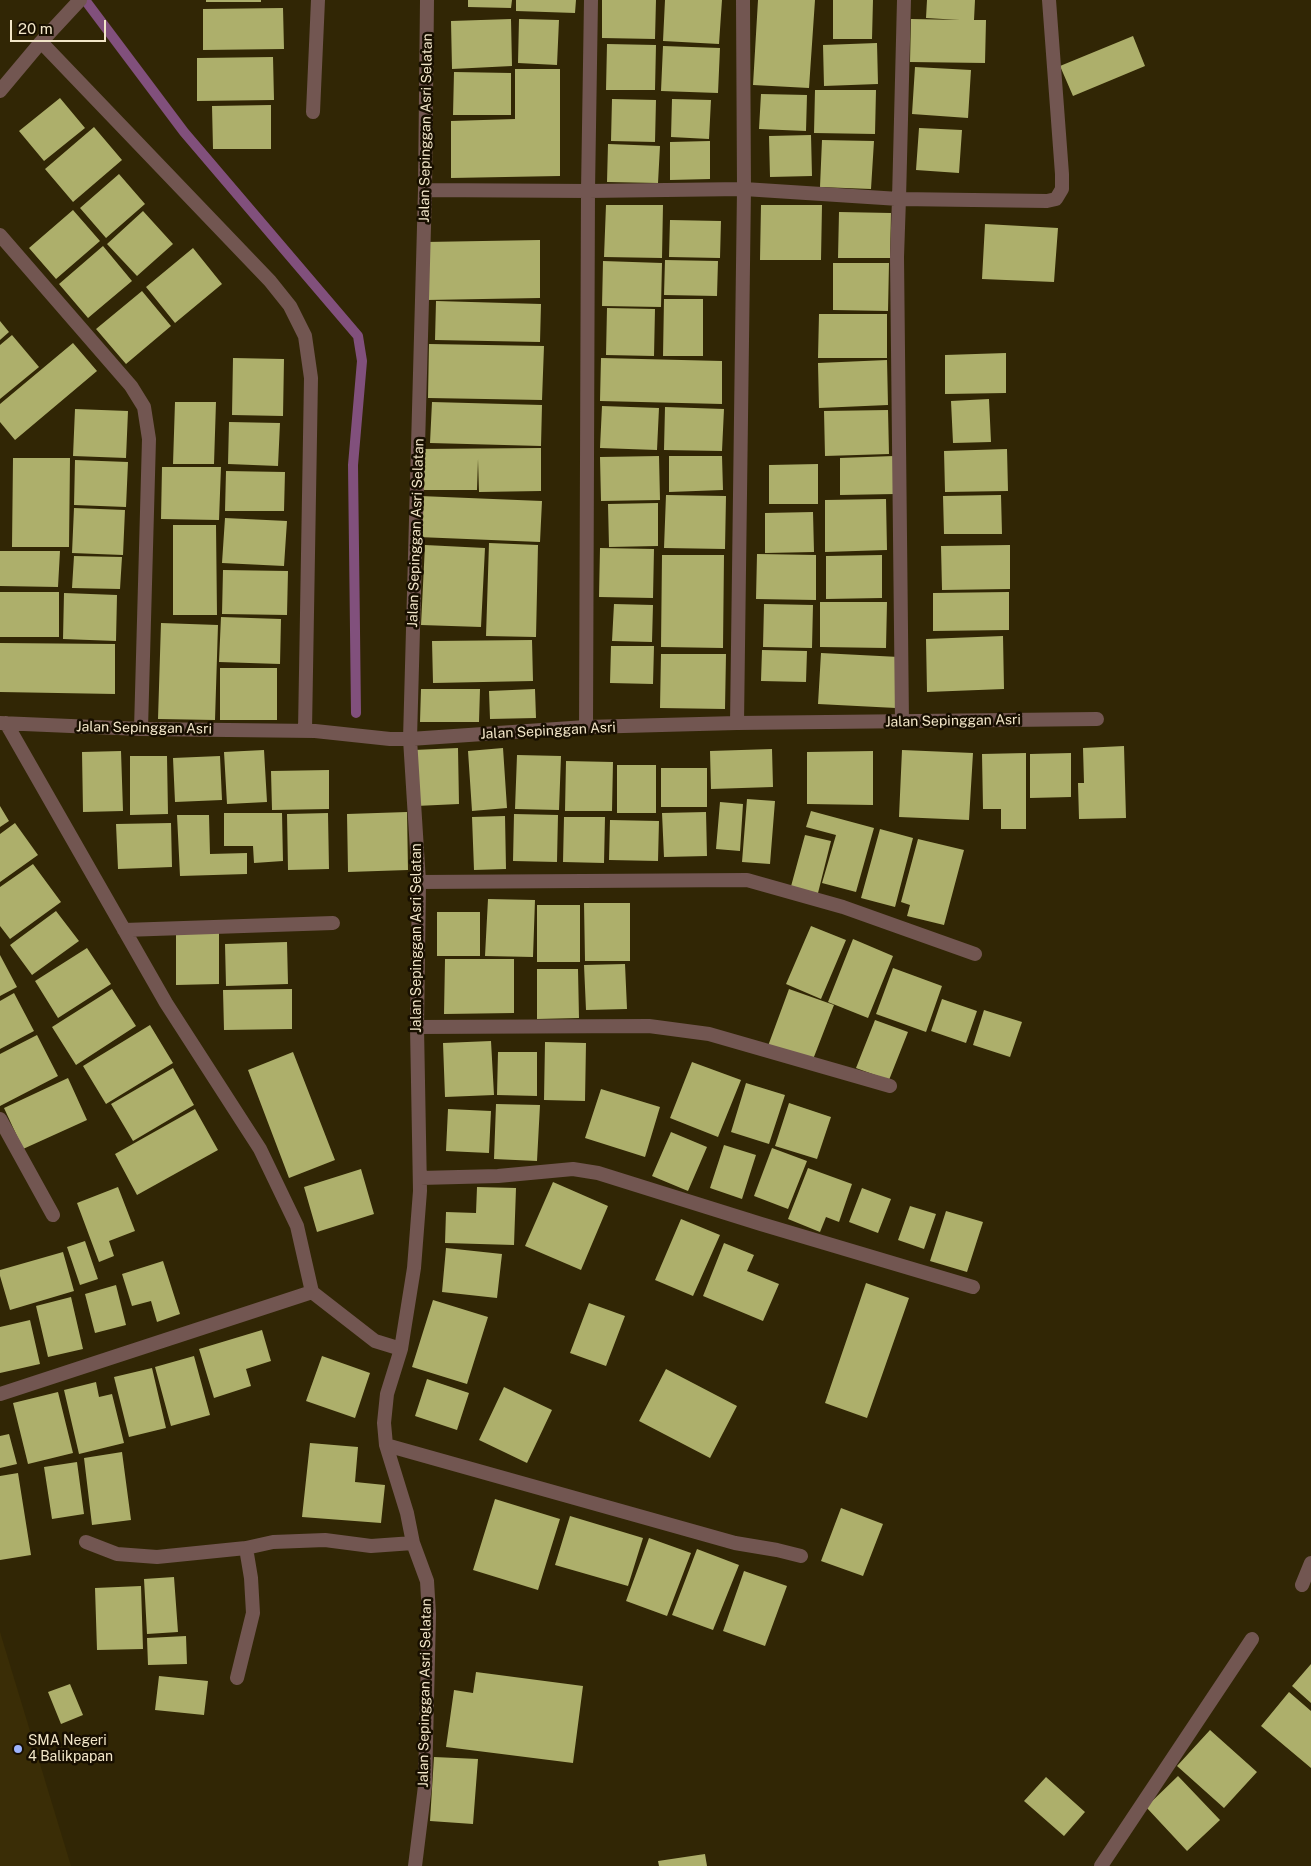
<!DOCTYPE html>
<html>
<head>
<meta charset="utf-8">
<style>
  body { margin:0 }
  #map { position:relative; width:1311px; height:1866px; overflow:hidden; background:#312605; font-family:"Public Sans",sans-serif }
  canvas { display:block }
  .scale { position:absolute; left:10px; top:20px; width:96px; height:22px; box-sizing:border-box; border:2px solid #f2e6c8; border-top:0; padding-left:6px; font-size:15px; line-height:18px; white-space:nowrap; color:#f2e6c8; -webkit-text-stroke:4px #180f00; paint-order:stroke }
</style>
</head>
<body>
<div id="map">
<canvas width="1311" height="1866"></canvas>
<div class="scale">20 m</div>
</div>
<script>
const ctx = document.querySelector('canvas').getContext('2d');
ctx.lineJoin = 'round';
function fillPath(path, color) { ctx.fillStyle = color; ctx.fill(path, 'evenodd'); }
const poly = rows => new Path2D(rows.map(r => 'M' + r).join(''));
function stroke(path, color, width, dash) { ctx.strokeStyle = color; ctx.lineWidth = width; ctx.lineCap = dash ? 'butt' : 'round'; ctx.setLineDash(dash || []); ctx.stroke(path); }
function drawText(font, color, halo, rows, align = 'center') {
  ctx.font = font + ' "Public Sans",sans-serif'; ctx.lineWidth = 5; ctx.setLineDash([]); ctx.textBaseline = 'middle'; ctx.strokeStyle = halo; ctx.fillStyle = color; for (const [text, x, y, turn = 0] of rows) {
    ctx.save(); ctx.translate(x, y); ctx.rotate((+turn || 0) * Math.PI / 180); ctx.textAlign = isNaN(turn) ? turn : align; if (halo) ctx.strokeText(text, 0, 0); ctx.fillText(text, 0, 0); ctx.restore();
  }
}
fillPath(poly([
  [0,1632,71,1866,0,1866]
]), '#3a2d06');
stroke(poly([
  [85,0,184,132,358,336,362,361,353,465,356,713]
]), '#81507c', 10);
fillPath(poly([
  [206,0,261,0,261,2,206,2],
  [468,0,512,0,511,8,468,7],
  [516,0,576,0,575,13,516,11],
  [602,0,656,0,655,39,602,38],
  [665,0,722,0,719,44,663,41],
  [758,0,815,0,809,88,753,85],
  [833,0,873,0,872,39,833,39],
  [927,0,975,0,974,20,986,20,985,63,910,62,911,19,960,20,926,18],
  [283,8,284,49,203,50,203,9],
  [511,19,512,66,452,69,451,21],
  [519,19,559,20,557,65,518,63],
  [1133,36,1145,66,1073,96,1060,66],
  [877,43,878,84,824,86,823,45],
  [607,44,656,45,655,90,606,90],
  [663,46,720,48,718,93,661,91],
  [273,57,274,100,197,101,197,58],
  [915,67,971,70,968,118,912,114],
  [515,69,560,69,560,176,451,178,451,121,515,119],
  [454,72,511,73,511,115,453,115],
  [815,90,876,90,875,134,814,133],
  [761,94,807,95,806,131,759,129],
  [60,98,85,128,44,161,19,131],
  [612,99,656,100,655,142,611,141],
  [672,99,711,100,709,139,671,137],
  [271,105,271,149,213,149,212,106],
  [94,127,122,160,73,202,45,169],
  [919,128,962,130,959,173,916,170],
  [811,135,812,176,770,177,769,136],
  [822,140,874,141,871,189,820,187],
  [710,141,710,179,670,180,670,142],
  [608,144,660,146,658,183,607,182],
  [119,174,145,204,106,238,80,208],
  [606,205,663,205,662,258,604,257],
  [761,205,822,205,821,260,760,260],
  [73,210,100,241,56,279,29,248],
  [143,211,173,244,137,276,107,244],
  [839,212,891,213,890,258,838,258],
  [670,220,721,221,720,258,669,257],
  [985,224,1058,228,1054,282,982,279],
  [540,240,540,298,426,300,425,242],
  [103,246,132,281,88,318,59,284],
  [193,248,222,284,175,323,146,287],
  [665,260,718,261,717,296,664,295],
  [603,261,662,263,661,307,602,306],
  [833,263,889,263,888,311,833,310],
  [142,291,171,326,126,364,96,329],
  [664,299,703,299,703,356,663,356],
  [436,301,541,304,540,342,435,340],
  [607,308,655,309,654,356,606,355],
  [819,314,887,314,887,358,818,358],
  [0,321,9,332,0,340],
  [12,335,39,367,0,399,0,345],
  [73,343,97,371,15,440,0,422,0,404],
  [429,344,544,346,542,400,428,398],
  [1006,353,1006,393,945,394,945,355],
  [233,358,284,359,283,416,232,415],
  [601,358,722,361,722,404,600,401],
  [887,360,888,405,819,408,818,363],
  [989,399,991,442,953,443,951,401],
  [175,402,216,402,214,464,173,464],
  [432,402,542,405,541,446,430,443],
  [602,406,659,408,657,450,600,448],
  [665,407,724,409,722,451,664,450],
  [75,409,128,411,126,458,73,456],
  [888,410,889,454,825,456,824,411],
  [229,422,280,423,278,466,228,464],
  [541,448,541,491,479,492,478,459,477,490,419,490,419,449],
  [1007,449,1008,491,945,492,944,451],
  [659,456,660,500,601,501,600,457],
  [669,456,722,456,723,490,669,492],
  [894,456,895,494,840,495,840,458],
  [13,458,70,458,69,547,12,547],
  [75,460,128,462,126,507,74,505],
  [818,464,818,504,769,504,769,465],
  [162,467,221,467,219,520,161,519],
  [226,471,285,472,284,511,225,511],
  [666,495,726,496,725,549,664,548],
  [1001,495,1002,534,944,534,943,496],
  [420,496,542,501,540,542,418,537],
  [886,499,887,550,825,552,825,500],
  [658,503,658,546,609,547,608,504],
  [74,508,125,510,123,555,72,553],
  [813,512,814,552,765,553,765,513],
  [225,518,287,521,284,566,222,563],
  [173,525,216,525,217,615,173,615],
  [489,543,538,545,536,637,486,636],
  [425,545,485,548,481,627,421,625],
  [1010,545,1010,589,942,590,941,546],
  [600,548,654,549,653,598,599,597],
  [0,551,60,551,58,587,0,586],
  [757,554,816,555,816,600,756,599],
  [662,555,724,555,723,648,661,647],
  [882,555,882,598,826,599,826,556],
  [74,556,122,557,120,589,72,588],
  [223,570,288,571,287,615,222,614],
  [0,592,59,592,59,637,0,637],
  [1009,592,1009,630,933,631,933,593],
  [64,593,117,595,116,641,63,639],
  [820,602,887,602,886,648,820,647],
  [614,604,653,605,652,642,612,641],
  [764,604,813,605,812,648,763,647],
  [221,617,281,619,280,664,219,662],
  [161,623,218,625,215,720,158,719],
  [1003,636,1004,689,927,692,926,639],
  [532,640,533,681,433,683,432,641],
  [0,643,115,644,115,694,0,692],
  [611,646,654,646,653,684,610,683],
  [762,650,807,651,806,682,761,681],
  [821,653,899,657,896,708,818,704],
  [661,654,726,654,725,709,660,708],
  [220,668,277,668,277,720,220,720],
  [421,689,480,689,479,722,420,722],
  [535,689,536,718,490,719,489,691],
  [1124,746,1126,818,1079,819,1078,783,1084,783,1083,748],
  [458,748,459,804,416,806,414,750],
  [503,748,507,808,472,811,468,751],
  [772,749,773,787,711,789,710,751],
  [264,750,267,802,227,804,224,752],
  [902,750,973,753,969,820,899,817],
  [121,751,123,811,83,812,82,752],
  [873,751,873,805,807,804,807,752],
  [1026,753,1026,829,1001,829,1001,809,983,809,982,754],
  [1071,753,1071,797,1030,798,1030,754],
  [517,755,561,756,559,810,515,809],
  [130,756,167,756,168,814,130,815],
  [220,756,222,800,175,802,173,758],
  [566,761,613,762,612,811,565,811],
  [617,765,656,765,656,813,617,813],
  [661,768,707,768,707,807,661,807],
  [329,770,329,809,272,810,271,771],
  [747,799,775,801,770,864,742,862],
  [720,802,743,804,740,851,716,849],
  [0,806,9,821,0,827],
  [811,811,874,828,856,892,822,883,836,835,806,827],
  [407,812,408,870,348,872,347,814],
  [706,812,707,856,664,857,662,813],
  [224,813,282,813,283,861,254,863,253,846,224,846],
  [328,813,329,869,288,870,287,814],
  [514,814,558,815,557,862,513,861],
  [177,815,209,815,210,854,247,853,247,874,180,876],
  [505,816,506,869,474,870,472,817],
  [564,817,605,817,604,863,563,862],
  [610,820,659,821,658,861,609,860],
  [15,823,38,855,0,882,0,834],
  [171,823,172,867,118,869,116,824],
  [880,829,913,838,895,907,861,898],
  [805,835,831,841,817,897,790,890],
  [918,839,964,850,944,925,907,916,910,905,901,902],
  [33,864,61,902,10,939,0,926,0,887],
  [488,899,535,900,533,957,485,956],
  [584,903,630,903,630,961,585,961],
  [537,905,580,905,580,962,537,962],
  [56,911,79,941,32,975,10,945],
  [437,912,480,912,480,956,437,956],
  [811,926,846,940,821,999,786,984],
  [219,931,219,984,176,985,176,932],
  [853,939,893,956,868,1018,828,1002],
  [287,942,288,984,226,986,225,944],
  [87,948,111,984,58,1018,35,981],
  [0,955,17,987,0,996],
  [445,959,514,959,514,1013,444,1014],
  [625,964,627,1009,586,1010,584,965],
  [893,968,942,986,926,1032,876,1014],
  [537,969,578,969,579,1018,537,1019],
  [112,989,136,1026,76,1065,52,1027],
  [292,989,292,1029,224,1030,223,990],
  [789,989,834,1005,812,1062,768,1046],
  [14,993,34,1031,0,1049,0,1001],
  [942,999,977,1011,966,1043,931,1031],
  [984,1010,1022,1022,1010,1057,973,1045],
  [875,1020,908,1032,889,1080,856,1068],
  [150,1025,173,1063,106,1104,83,1066],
  [37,1035,58,1076,0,1106,0,1054],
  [491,1041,494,1095,445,1097,443,1043],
  [545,1042,586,1043,585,1101,544,1100],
  [293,1052,335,1160,289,1178,248,1070],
  [498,1052,537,1052,537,1096,497,1095],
  [692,1062,741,1080,718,1137,670,1118],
  [173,1068,194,1105,133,1141,111,1104],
  [68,1078,87,1120,23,1149,4,1108],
  [746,1083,785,1095,769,1144,731,1132],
  [601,1089,660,1107,645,1157,585,1138],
  [789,1103,831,1117,817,1159,775,1146],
  [496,1104,540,1105,537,1161,494,1159],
  [195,1109,218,1150,137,1195,115,1154],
  [448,1109,491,1111,489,1153,446,1151],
  [671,1132,707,1147,688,1191,652,1176],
  [724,1145,756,1155,742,1199,710,1188],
  [772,1148,807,1161,788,1209,754,1196],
  [808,1168,852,1184,839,1222,826,1217,820,1232,788,1219],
  [361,1169,374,1214,317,1232,304,1187],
  [553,1182,608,1206,581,1270,525,1246],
  [118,1187,135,1231,109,1241,114,1256,99,1262,77,1203],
  [477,1187,516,1188,514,1245,445,1243,446,1212,476,1213],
  [862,1188,891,1199,878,1233,849,1222],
  [910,1206,936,1214,924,1249,898,1240],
  [946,1211,983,1222,967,1272,930,1261],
  [681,1219,720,1235,693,1296,655,1280],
  [85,1241,98,1279,80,1285,67,1247],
  [724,1243,754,1255,747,1271,779,1284,763,1321,703,1296],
  [446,1248,502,1254,497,1298,442,1292],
  [63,1252,74,1291,10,1310,0,1276,0,1270],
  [163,1261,180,1314,157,1322,151,1301,132,1306,122,1274],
  [866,1283,909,1298,867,1418,825,1403],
  [116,1285,126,1325,95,1333,85,1294],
  [71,1297,83,1349,48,1357,36,1306],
  [433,1300,488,1317,467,1384,412,1367],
  [589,1303,625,1316,606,1366,570,1353],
  [30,1320,40,1364,0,1373,0,1327],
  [262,1330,271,1361,246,1369,251,1386,214,1398,199,1349],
  [194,1356,210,1415,171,1426,155,1367],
  [322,1356,370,1373,355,1418,306,1401],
  [152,1368,166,1428,129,1437,114,1377],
  [666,1369,737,1406,710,1458,639,1421],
  [427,1379,469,1393,457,1430,415,1416],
  [96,1382,99,1397,112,1394,124,1443,79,1454,64,1390],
  [504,1387,552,1410,527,1463,479,1440],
  [58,1392,73,1453,28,1464,13,1403],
  [9,1434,17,1464,0,1468,0,1436],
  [310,1443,358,1447,355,1482,385,1485,381,1523,302,1517],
  [122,1452,131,1520,92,1525,84,1458],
  [77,1462,84,1514,52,1519,44,1467],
  [18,1473,31,1555,0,1560,0,1476],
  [495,1499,560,1519,538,1590,473,1570],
  [841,1508,883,1524,863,1576,821,1561],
  [570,1516,643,1538,628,1586,555,1565],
  [649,1538,691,1553,667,1616,626,1601],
  [697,1549,739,1565,713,1630,672,1615],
  [744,1571,787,1586,765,1646,723,1631],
  [174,1577,178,1632,147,1634,144,1579],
  [141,1586,143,1649,97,1650,95,1588],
  [186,1636,187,1664,148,1665,147,1638],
  [1311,1664,1311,1703,1292,1686],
  [476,1672,583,1686,573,1763,446,1747,454,1690,473,1693],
  [159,1676,208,1681,204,1715,155,1710],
  [70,1684,83,1715,61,1724,48,1692],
  [1289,1692,1311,1711,1311,1768,1261,1726],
  [1210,1730,1257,1772,1224,1808,1177,1766],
  [434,1757,478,1759,473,1824,430,1821],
  [1178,1776,1220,1820,1187,1851,1146,1807],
  [1046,1777,1085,1812,1064,1836,1024,1801],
  [705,1854,707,1866,659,1866,658,1861]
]), '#adaf6b');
stroke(poly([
  [904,0,899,199,1047,201,1056,199,1062,189,1062,174,1049,0],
  [41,42,270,281,290,306,305,336,311,378,305,730],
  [0,91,41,42,80,0],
  [313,112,318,0],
  [425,190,588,191,744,189,899,199,897,257,902,722],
  [0,235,131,386,144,407,149,439,141,729],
  [0,723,141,729,315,731,390,739,410,739,586,727,737,723,1097,719],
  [6,723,166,1003,260,1149,297,1226,312,1292,375,1341,401,1349],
  [737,723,744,189,743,0],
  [586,727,588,191,591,0],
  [419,882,747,880,843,907,975,954],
  [124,930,333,923],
  [417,1027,649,1026,709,1034,890,1086],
  [0,1119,53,1215],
  [420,1178,498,1176,573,1169,598,1173,761,1224,973,1287],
  [0,1394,312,1292],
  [386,1445,735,1543,777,1550,801,1556],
  [86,1542,117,1554,157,1557,246,1548,273,1542,325,1540,371,1546,413,1543],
  [1302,1585,1311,1563],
  [237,1678,253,1613,251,1578,246,1548],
  [415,1866,425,1786,429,1614,427,1581,413,1543,407,1513,386,1445,384,1423,387,1394,401,1349,414,1268,420,1191,417,1027,419,882,410,739,425,190,427,0],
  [1101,1866,1252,1639]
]), '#725651', 14);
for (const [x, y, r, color] of [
  [18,1749,5,"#9db4fd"]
]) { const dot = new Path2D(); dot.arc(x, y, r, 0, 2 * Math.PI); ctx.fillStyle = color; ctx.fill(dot); stroke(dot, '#180f00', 2); }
drawText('14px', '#f2e6c8', '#180f00', [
  ["Jalan Sepinggan Asri Selatan",426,128,-89],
  ["Jalan Sepinggan Asri Selatan",416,533,-88],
  ["Jalan Sepinggan Asri",953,721,-1],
  ["Jalan Sepinggan Asri",144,728,1],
  ["Jalan Sepinggan Asri",548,731,-3],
  ["Jalan Sepinggan Asri Selatan",417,938,-90],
  ["Jalan Sepinggan Asri Selatan",425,1693,-89]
]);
drawText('14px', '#f2e6c8', '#180f00', [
  ["SMA Negeri",28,1741],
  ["4 Balikpapan",28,1757]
], 'left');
</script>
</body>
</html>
